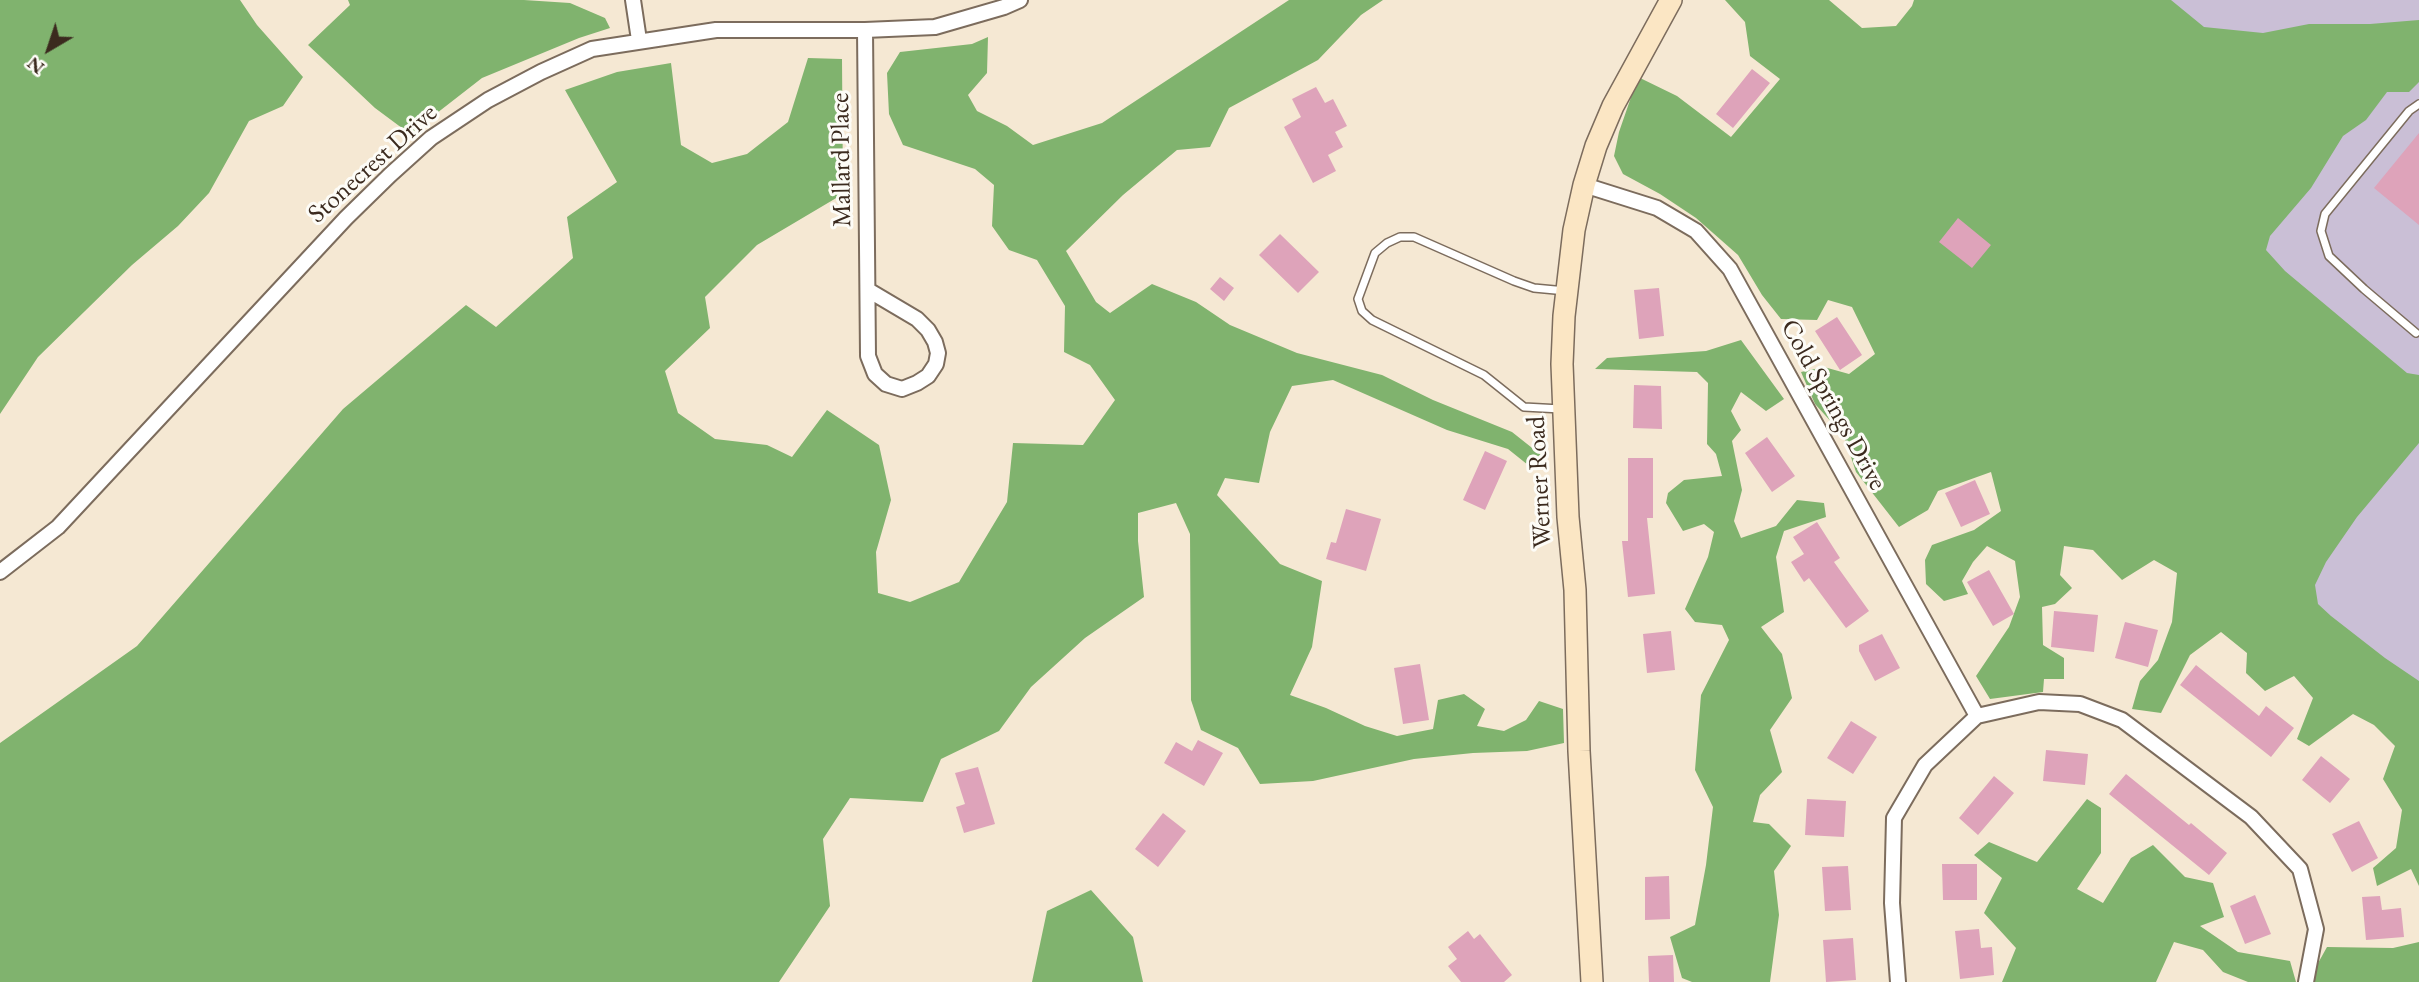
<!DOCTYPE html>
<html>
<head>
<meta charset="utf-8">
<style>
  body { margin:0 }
  #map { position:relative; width:2419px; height:982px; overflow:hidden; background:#f5e8d3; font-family:"EB Garamond",serif }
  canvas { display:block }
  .north { position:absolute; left:14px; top:14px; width:70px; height:70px; -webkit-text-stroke:5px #fdfcf7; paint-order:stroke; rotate:219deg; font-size:19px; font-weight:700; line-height:28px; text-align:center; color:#3b2a1e }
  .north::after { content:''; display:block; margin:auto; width:24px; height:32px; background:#3b2a1e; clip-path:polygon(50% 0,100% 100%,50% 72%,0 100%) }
</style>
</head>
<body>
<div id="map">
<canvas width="2419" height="982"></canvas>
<div class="north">N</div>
</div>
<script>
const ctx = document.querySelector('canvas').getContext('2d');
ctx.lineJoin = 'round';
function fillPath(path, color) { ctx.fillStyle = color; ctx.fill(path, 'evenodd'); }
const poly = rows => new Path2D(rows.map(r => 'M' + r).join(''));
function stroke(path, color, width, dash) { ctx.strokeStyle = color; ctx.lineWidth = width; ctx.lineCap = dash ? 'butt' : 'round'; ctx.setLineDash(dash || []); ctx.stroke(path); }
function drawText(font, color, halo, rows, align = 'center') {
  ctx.font = font + ' "EB Garamond",serif'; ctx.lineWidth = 6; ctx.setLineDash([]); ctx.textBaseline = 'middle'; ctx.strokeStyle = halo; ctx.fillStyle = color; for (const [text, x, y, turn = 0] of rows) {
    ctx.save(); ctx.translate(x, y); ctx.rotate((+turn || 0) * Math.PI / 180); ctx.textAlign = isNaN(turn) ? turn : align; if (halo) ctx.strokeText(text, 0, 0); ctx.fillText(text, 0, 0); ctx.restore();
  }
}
fillPath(poly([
  [2073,0,2419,0,2419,716,2280,611,2223,246]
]), '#cabfd6');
fillPath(poly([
  [0,0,240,0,257,25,303,77,283,106,249,121,209,193,178,226,132,265,38,357,0,414],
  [348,0,524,0,570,3,605,18,610,28,579,38,482,78,410,134,375,108,308,45,350,5],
  [1289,0,1383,0,1361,15,1318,60,1229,108,1210,147,1177,150,1123,195,1066,251,1096,302,1110,313,1152,284,1196,302,1230,325,1297,353,1382,375,1433,400,1512,432,1541,455,1533,469,1508,449,1447,430,1333,380,1292,386,1270,432,1259,483,1225,478,1217,495,1280,564,1322,581,1312,647,1290,695,1326,708,1365,726,1397,736,1433,729,1438,700,1464,694,1485,709,1477,726,1504,731,1526,720,1539,701,1563,709,1564,743,1527,751,1473,753,1414,759,1313,781,1260,784,1238,748,1201,730,1191,700,1190,534,1176,503,1138,513,1138,541,1144,597,1085,638,1031,687,999,731,941,759,923,802,850,798,823,839,830,906,779,982,0,982,0,743,137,646,343,409,466,305,496,327,573,258,567,217,617,182,565,90,617,72,671,63,681,145,712,163,747,154,788,122,808,58,842,59,843,194,757,245,705,297,710,328,665,371,678,413,715,439,767,445,792,457,827,410,879,445,891,500,876,552,878,593,910,602,959,582,1007,502,1013,443,1083,445,1115,400,1090,365,1064,352,1065,306,1037,260,1009,250,992,226,994,185,975,169,903,145,889,114,887,73,900,52,972,44,988,37,987,73,968,95,977,111,1007,126,1033,145,1102,123],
  [1725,0,1829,0,1862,28,1896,26,1912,6,1914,0,2171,0,2204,27,2263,33,2309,24,2370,24,2419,20,2419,82,2409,92,2387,92,2366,120,2343,136,2311,188,2270,236,2266,250,2285,271,2407,373,2419,375,2419,443,2357,517,2326,562,2315,585,2318,604,2331,616,2385,658,2419,681,2419,886,2411,869,2377,886,2373,868,2396,848,2402,810,2383,779,2395,746,2374,725,2353,714,2309,746,2297,739,2313,698,2294,676,2265,691,2246,673,2247,653,2221,632,2190,655,2161,713,2132,709,2140,681,2158,660,2172,622,2177,573,2154,560,2122,580,2093,550,2064,546,2060,575,2072,588,2055,604,2042,607,2043,645,2064,658,2064,679,2044,679,2043,692,1990,699,1976,676,2009,627,2020,597,2015,561,1987,546,1973,562,1962,581,1968,594,1944,601,1926,584,1925,560,1932,545,1974,530,2001,511,1991,472,1938,491,1928,510,1899,527,1856,472,1844,436,1815,404,1801,372,1824,367,1849,374,1875,354,1852,307,1828,300,1817,320,1781,319,1762,295,1738,255,1696,218,1660,194,1623,174,1614,156,1619,132,1638,77,1677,96,1731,137,1780,79,1750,56,1745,22],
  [1741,340,1784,399,1766,411,1741,392,1731,411,1741,430,1732,441,1742,490,1734,521,1741,538,1776,526,1797,500,1824,503,1826,517,1784,531,1776,557,1784,612,1761,627,1782,654,1792,698,1770,730,1782,772,1760,795,1753,822,1769,824,1791,846,1774,871,1779,915,1770,982,1692,982,1682,978,1670,937,1695,925,1706,865,1713,807,1695,770,1701,695,1729,640,1722,625,1695,622,1685,609,1708,557,1714,532,1704,524,1683,531,1666,503,1668,493,1684,480,1722,476,1716,454,1707,444,1708,383,1697,372,1595,369,1607,358,1706,351],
  [2087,799,2101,808,2101,853,2077,889,2103,903,2131,858,2153,845,2185,877,2213,883,2224,917,2200,926,2238,952,2290,961,2296,982,2248,982,2223,972,2203,950,2174,942,2156,982,2002,982,2016,948,1984,913,2002,878,1974,855,1989,842,2037,862],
  [1091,890,1133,937,1143,982,1032,982,1047,911],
  [2419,942,2419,982,2313,982,2317,965,2327,947,2393,948]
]), '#80b36e');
fillPath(poly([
  [1752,69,1770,83,1733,128,1716,114],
  [1316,87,1325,103,1333,99,1347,126,1335,132,1343,147,1328,155,1336,171,1313,183,1284,127,1301,117,1292,99],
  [2419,133,2419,225,2374,188],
  [1958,218,1991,245,1972,268,1939,242],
  [1280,234,1319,272,1298,293,1259,255],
  [1220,277,1234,288,1224,301,1210,289],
  [1659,288,1664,336,1639,339,1634,290],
  [1837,317,1862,355,1840,370,1815,331],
  [1634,385,1661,386,1662,429,1633,428],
  [1767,437,1795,476,1772,492,1745,453],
  [1485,451,1507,461,1485,510,1463,500],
  [1628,458,1653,458,1653,518,1647,518,1655,594,1628,597,1622,541,1628,541],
  [1975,480,1990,514,1961,527,1945,493],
  [1346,509,1381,519,1366,571,1326,559,1331,542,1336,543],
  [1817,522,1840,558,1834,562,1869,611,1846,628,1809,578,1804,582,1791,562,1804,554,1793,537],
  [1989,570,2014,614,1993,626,1967,582],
  [2054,611,2098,615,2094,652,2051,647],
  [2125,622,2158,630,2148,667,2115,658],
  [1671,631,1675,670,1647,673,1643,634],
  [1882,634,1900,668,1875,681,1859,651,1859,645],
  [1420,664,1429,720,1403,724,1394,668],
  [2196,665,2259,716,2266,706,2294,728,2271,757,2180,685],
  [1851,721,1877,737,1853,774,1827,758],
  [1198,740,1223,753,1204,786,1164,763,1176,742,1192,751],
  [2046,750,2088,754,2085,785,2043,781],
  [2321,756,2350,779,2330,803,2302,780],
  [978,767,995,824,964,833,956,807,965,804,955,773],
  [2126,774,2189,825,2191,823,2227,853,2209,875,2109,794],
  [1994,776,2014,793,1978,835,1959,818],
  [1807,799,1846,801,1844,837,1805,835],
  [1163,813,1186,831,1158,867,1135,849],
  [2359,821,2378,858,2352,872,2332,834],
  [1942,864,1977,864,1977,900,1943,900],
  [1848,866,1851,910,1825,911,1822,867],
  [1669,876,1670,919,1645,920,1645,877],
  [2255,895,2271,934,2245,944,2230,906],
  [2380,896,2382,910,2401,908,2404,937,2366,940,2362,897],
  [1979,929,1981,948,1992,947,1994,975,1960,979,1955,931],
  [1468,931,1474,939,1480,934,1512,975,1504,982,1461,982,1448,966,1457,959,1448,947],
  [1853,938,1856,980,1826,982,1823,940],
  [1673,955,1674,982,1649,982,1648,956]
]), '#dea3ba');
const lane = poly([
  [2416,333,2364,289,2329,256,2321,231,2325,214,2409,111,2419,104],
  [1561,409,1524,407,1484,375,1372,320,1362,311,1358,299,1375,253,1387,243,1400,237,1414,237,1514,281,1534,288,1566,291]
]);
const street = poly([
  [633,0,639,40],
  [865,30,868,356,875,374,886,384,902,389,917,383,928,376,936,364,938,353,935,342,928,330,917,319,868,290],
  [1584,185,1657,208,1696,231,1730,269,1977,716],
  [0,572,58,527,346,218,390,175,431,138,488,100,541,72,592,49,716,30,865,30,935,27,1004,7,1020,0],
  [1898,982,1892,903,1894,818,1925,765,1977,716,2039,702,2080,704,2122,720,2251,817,2300,869,2316,929,2306,982]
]);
const secondary = poly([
  [1592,982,1579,751,1575,590,1568,517,1562,364,1564,316,1574,230,1584,185,1596,146,1613,106,1671,0]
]);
stroke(lane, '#7c6c5d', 10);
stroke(street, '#7c6c5d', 18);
stroke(secondary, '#7c6c5d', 24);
stroke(lane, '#fff', 7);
stroke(street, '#fff', 14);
stroke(secondary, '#fbe6c4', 21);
drawText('26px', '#3b2a1e', '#fdfcf7', [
  ["Mallard Place",842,160,-91],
  ["Stonecrest Drive",373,164,-42],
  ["Cold Springs Drive",1833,405,61],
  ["Werner Road",1540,482,-93]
]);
</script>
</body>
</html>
